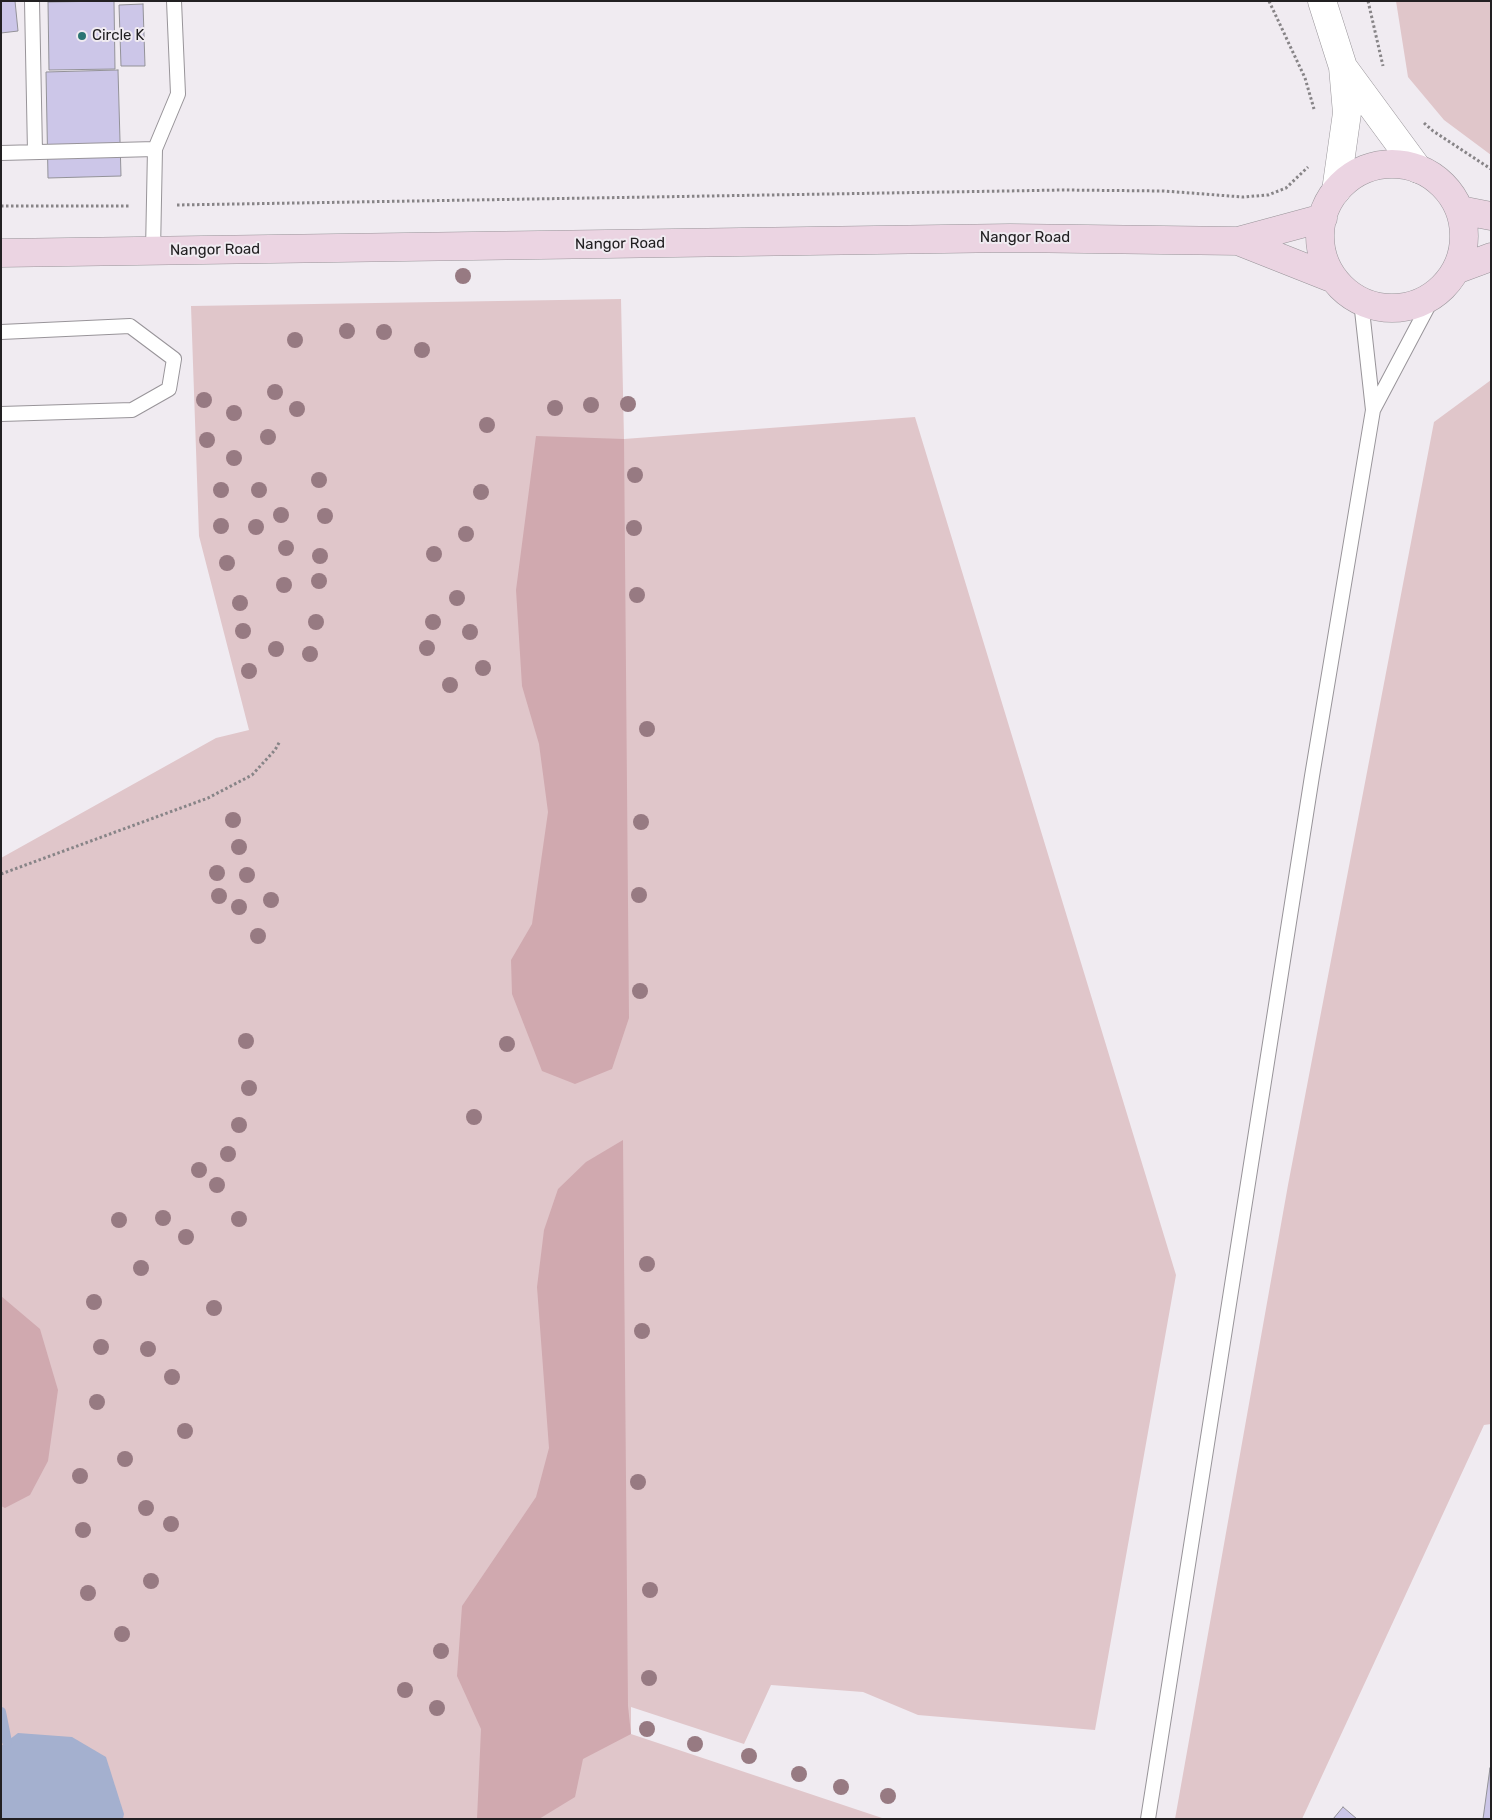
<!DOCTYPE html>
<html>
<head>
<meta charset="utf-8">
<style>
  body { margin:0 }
  #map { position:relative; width:1492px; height:1820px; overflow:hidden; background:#f0ebf1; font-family:Rubik,sans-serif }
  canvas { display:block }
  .frame { position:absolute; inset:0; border:2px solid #222022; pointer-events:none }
</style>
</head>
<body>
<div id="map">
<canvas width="1492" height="1820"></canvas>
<div class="frame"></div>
</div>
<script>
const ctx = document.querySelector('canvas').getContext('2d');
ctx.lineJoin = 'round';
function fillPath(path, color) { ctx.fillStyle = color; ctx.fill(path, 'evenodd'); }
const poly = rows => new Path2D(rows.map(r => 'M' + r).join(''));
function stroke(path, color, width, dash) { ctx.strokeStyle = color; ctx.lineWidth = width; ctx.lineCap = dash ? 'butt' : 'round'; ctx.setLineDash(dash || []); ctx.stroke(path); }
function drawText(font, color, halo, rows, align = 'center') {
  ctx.font = font + ' Rubik,sans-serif'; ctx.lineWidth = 4; ctx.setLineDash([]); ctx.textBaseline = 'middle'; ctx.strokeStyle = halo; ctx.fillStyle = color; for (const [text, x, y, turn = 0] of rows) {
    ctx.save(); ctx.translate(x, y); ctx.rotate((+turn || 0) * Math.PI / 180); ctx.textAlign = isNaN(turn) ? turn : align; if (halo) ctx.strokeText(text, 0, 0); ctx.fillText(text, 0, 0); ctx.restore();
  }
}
fillPath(poly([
  [1396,1,1491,1,1491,155,1444,120,1408,77],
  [621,299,624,439,915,417,1176,1275,1095,1730,918,1715,863,1692,771,1685,744,1744,631,1707,631,1734,885,1819,1,1819,1,858,216,738,249,730,199,536,191,306],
  [1491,380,1491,1424,1484,1425,1302,1819,1175,1819,1288,1185,1434,422]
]), '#e0c6ca');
fillPath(poly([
  [536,436,624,439,629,1018,612,1069,575,1084,542,1071,512,994,511,960,532,924,548,812,539,744,522,686,516,590],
  [623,1140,628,1706,631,1734,583,1759,575,1797,539,1819,477,1819,481,1729,457,1676,462,1606,536,1497,549,1448,537,1287,544,1230,558,1189,586,1162],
  [1,1296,40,1329,58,1390,48,1461,30,1495,5,1508,1,1506]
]), '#d0a9af');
fillPath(poly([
  [18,1733,72,1737,106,1757,124,1814,123,1819,1,1819,1,1746]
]), '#a4b0cf');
stroke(poly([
  [1,1712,7,1742]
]), '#a4b0cf', 10);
const building = poly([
  [1,1,15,1,18,31,1,33,1,1],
  [114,1,115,69,49,70,48,2,114,1],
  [143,4,145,66,121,66,119,5,143,4],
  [118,70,121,176,48,178,46,72,118,70],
  [1490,1768,1491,1819,1483,1819,1490,1768],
  [1343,1807,1357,1819,1333,1819,1343,1807]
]);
fillPath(building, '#ccc6e8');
stroke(building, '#939298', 1);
const lane = poly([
  [32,1,35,152],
  [155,149,178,94,174,1],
  [1,153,155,149,153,251],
  [1,332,130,326,174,359,169,389,132,410,1,414],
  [1373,410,1434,295],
  [1148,1819,1312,776,1373,410,1361,301]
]);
const street = poly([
  [1322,1,1343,67,1347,113,1336,191],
  [1343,67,1418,169]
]);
const secondary = poly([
  '1320 236a72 72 0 1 1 144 0a72 72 0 1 1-144 0Z',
  [1460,210,1491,216],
  [1238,241,1334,279],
  [1,253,1010,238,1238,241,1323,218],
  [1456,270,1491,257]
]);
stroke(lane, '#989499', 16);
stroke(street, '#989499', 29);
stroke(secondary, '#989499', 29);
stroke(poly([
  [1269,1,1305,78,1314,109],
  [1368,1,1383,66],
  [1424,123,1433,131,1491,169],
  [177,205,1064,190,1164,191,1243,197,1268,195,1286,188,1308,167],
  [1,206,131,206],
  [1,874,208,798,252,775,275,750,280,741]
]), '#878487', 3, [2.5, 2.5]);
stroke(lane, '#fff', 14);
stroke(street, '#fff', 28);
stroke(secondary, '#ebd4e2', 28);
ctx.fillStyle = '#977a82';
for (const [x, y] of [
  [463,276],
  [347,331],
  [384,332],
  [295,340],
  [422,350],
  [275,392],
  [204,400],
  [628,404],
  [591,405],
  [555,408],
  [297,409],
  [234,413],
  [487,425],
  [268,437],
  [207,440],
  [234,458],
  [635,475],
  [319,480],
  [221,490],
  [259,490],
  [481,492],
  [281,515],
  [325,516],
  [221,526],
  [256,527],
  [634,528],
  [466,534],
  [286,548],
  [434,554],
  [320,556],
  [227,563],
  [319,581],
  [284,585],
  [637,595],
  [457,598],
  [240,603],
  [316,622],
  [433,622],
  [243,631],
  [470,632],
  [427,648],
  [276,649],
  [310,654],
  [483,668],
  [249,671],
  [450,685],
  [647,729],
  [233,820],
  [641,822],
  [239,847],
  [217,873],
  [247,875],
  [639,895],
  [219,896],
  [271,900],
  [239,907],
  [258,936],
  [640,991],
  [246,1041],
  [507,1044],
  [249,1088],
  [474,1117],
  [239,1125],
  [228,1154],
  [199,1170],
  [217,1185],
  [163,1218],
  [239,1219],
  [119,1220],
  [186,1237],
  [647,1264],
  [141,1268],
  [94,1302],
  [214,1308],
  [642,1331],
  [101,1347],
  [148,1349],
  [172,1377],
  [97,1402],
  [185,1431],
  [125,1459],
  [80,1476],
  [638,1482],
  [146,1508],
  [171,1524],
  [83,1530],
  [151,1581],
  [650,1590],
  [88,1593],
  [122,1634],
  [441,1651],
  [649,1678],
  [405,1690],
  [437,1708],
  [647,1729],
  [695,1744],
  [749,1756],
  [799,1774],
  [841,1787],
  [888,1796]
]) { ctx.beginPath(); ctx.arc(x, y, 8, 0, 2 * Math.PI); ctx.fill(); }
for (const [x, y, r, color] of [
  [82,36,5,"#2b7573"]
]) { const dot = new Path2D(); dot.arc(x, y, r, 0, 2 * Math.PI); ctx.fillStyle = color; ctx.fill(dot); stroke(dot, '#f0ebf1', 2); }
drawText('15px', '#222022', '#f0ebf1', [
  ["Circle K",92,36]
], 'left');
drawText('15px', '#222022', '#f0ebf1', [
  ["Nangor Road",1025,238],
  ["Nangor Road",620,244,-1],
  ["Nangor Road",215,250,-1]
]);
</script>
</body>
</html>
